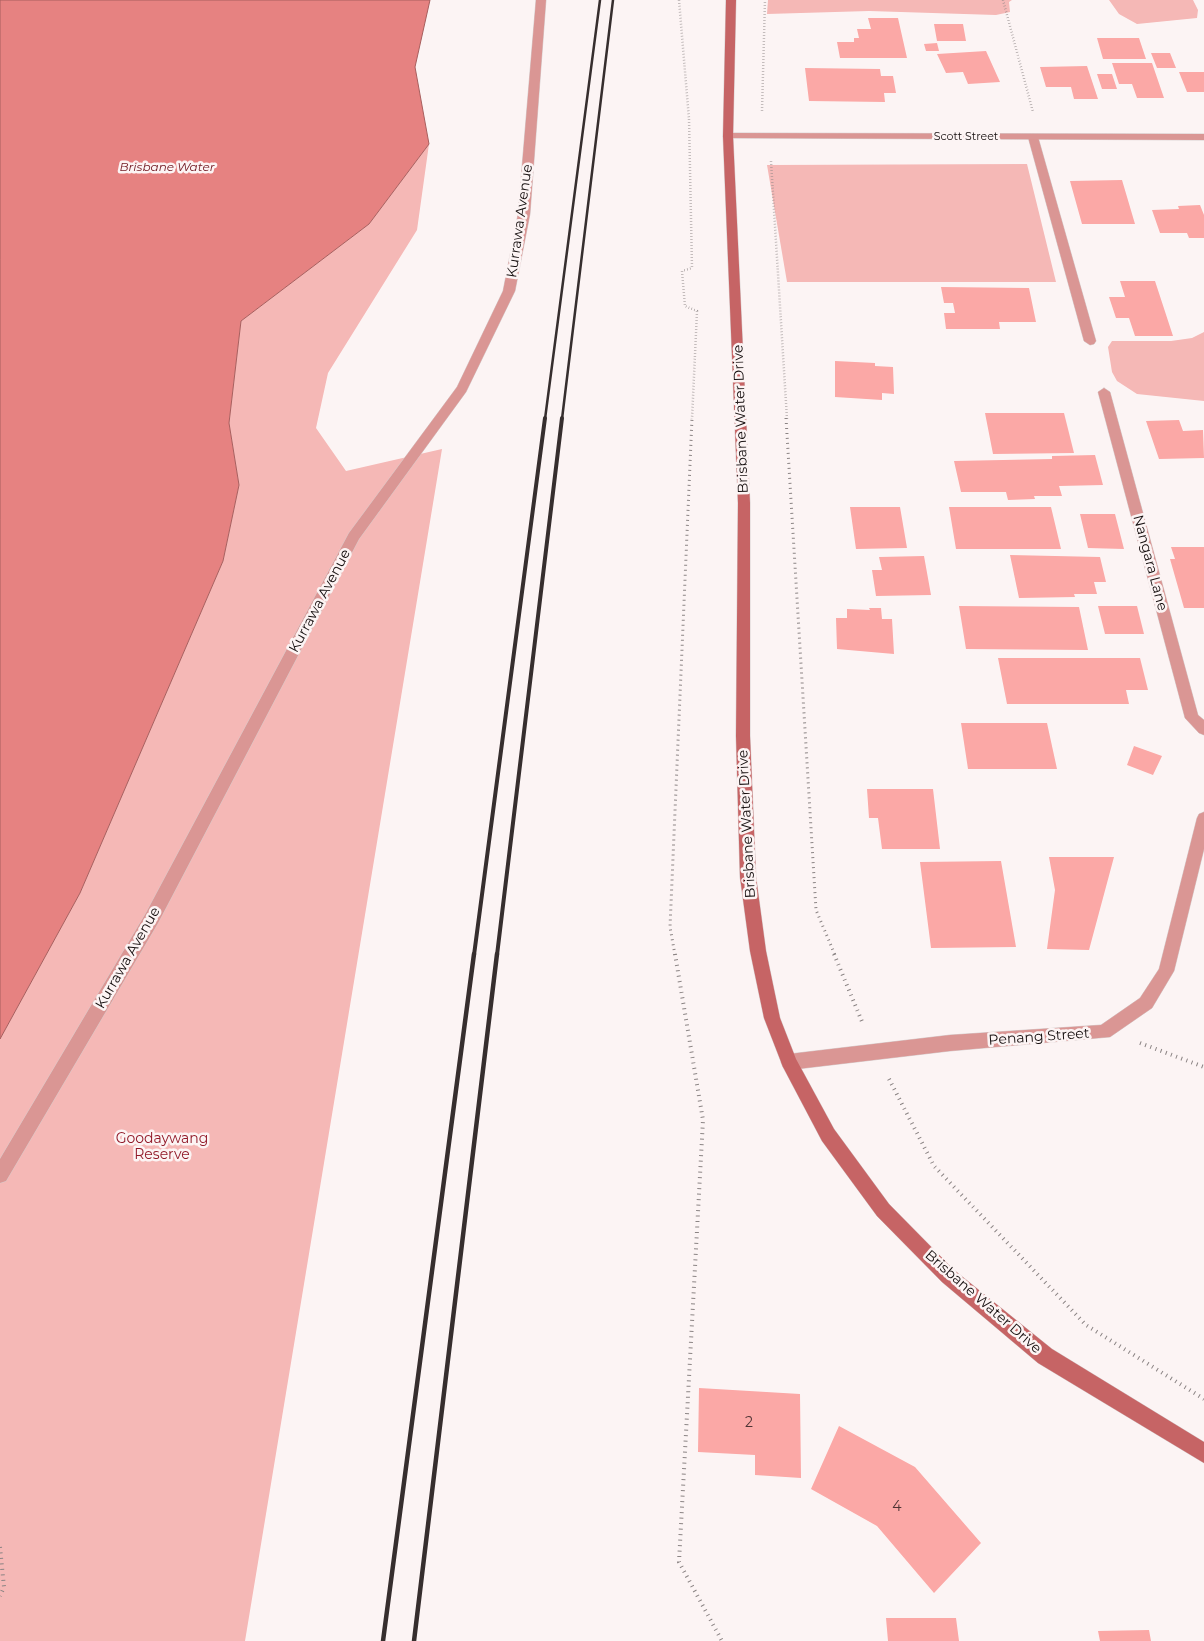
<!DOCTYPE html>
<html>
<head>
<meta charset="utf-8">
<style>
  body { margin:0 }
  canvas { display:block; background:#fcf4f4 }
</style>
</head>
<body>
<canvas width="1204" height="1641"></canvas>
<script>
const ctx = document.querySelector('canvas').getContext('2d');
ctx.lineJoin = 'round';
function fillPath(path, color) { ctx.fillStyle = color; ctx.fill(path, 'evenodd'); }
const poly = rows => new Path2D(rows.map(r => 'M' + r).join(''));
function stroke(path, color, width, dash) { ctx.strokeStyle = color; ctx.lineWidth = width; ctx.lineCap = dash ? 'butt' : 'round'; ctx.setLineDash(dash || []); ctx.stroke(path); }
function drawText(font, color, halo, rows, align = 'center') {
  ctx.font = font + ' Montserrat,sans-serif'; ctx.lineWidth = 5; ctx.setLineDash([]); ctx.textBaseline = 'middle'; ctx.strokeStyle = halo; ctx.fillStyle = color; for (const [text, x, y, turn = 0] of rows) {
    ctx.save(); ctx.translate(x, y); ctx.rotate((+turn || 0) * Math.PI / 180); ctx.textAlign = isNaN(turn) ? turn : align; if (halo) ctx.strokeText(text, 0, 0); ctx.fillText(text, 0, 0); ctx.restore();
  }
}
fillPath(poly([
  [768,0,1012,0,1009,2,1010,12,996,15,869,11,767,14],
  [1109,0,1193,0,1198,10,1197,18,1137,24,1119,14],
  [429,144,417,230,328,373,316,428,346,471,442,449,245,1641,0,1641,0,1039,80,893,223,561,239,485,229,423,241,321,369,224],
  [1027,164,1056,282,787,282,767,165],
  [1204,332,1204,401,1137,394,1117,381,1112,372,1108,347,1112,341,1171,341,1192,338]
]), '#f5b8b6');
const water = poly([
  [0,0,430,0,415,67,429,144,369,224,241,321,229,423,239,485,223,561,80,893,0,1039,0,0]
]);
fillPath(water, '#e68281');
stroke(water, '#a75f5e', 1);
fillPath(poly([
  [868,18,898,18,907,58,840,58,837,42,854,42,854,38,859,38,857,29,871,29],
  [934,24,963,24,966,41,937,41],
  [1097,38,1139,38,1146,59,1103,59],
  [937,43,939,51,926,51,924,44],
  [986,51,1000,82,968,84,963,72,946,73,937,54],
  [1151,53,1170,53,1176,68,1157,68],
  [1112,63,1152,63,1164,98,1137,98,1132,84,1119,84],
  [1087,66,1098,99,1074,99,1071,87,1046,87,1040,67],
  [805,68,880,69,881,76,893,76,896,93,884,93,885,102,809,101],
  [1179,72,1204,72,1204,92,1187,92],
  [1097,74,1112,74,1117,89,1102,89],
  [1122,180,1135,224,1082,224,1070,181],
  [1200,205,1204,215,1204,238,1189,238,1187,233,1160,233,1152,210,1179,209,1178,206],
  [1120,281,1155,281,1173,336,1135,336,1129,318,1116,318,1109,297,1125,297],
  [941,287,1029,288,1036,322,999,322,1000,329,946,329,944,313,955,313,953,303,944,303],
  [835,361,875,363,875,366,893,367,894,394,882,393,882,400,835,397],
  [985,413,1064,413,1074,453,993,454],
  [1179,420,1183,431,1203,430,1204,458,1159,459,1146,421],
  [1095,455,1103,485,1059,486,1062,496,1034,496,1035,499,1008,500,1006,492,961,492,954,461,1052,459,1052,456],
  [850,507,900,507,907,548,856,549],
  [949,507,1051,507,1061,549,956,549],
  [1080,514,1115,514,1124,549,1088,548],
  [1171,547,1204,547,1204,608,1184,608,1170,559,1175,559],
  [1010,555,1100,557,1106,582,1094,582,1097,594,1074,594,1075,597,1019,598],
  [924,556,931,595,876,596,872,570,882,570,879,557],
  [959,606,1079,607,1088,650,966,649],
  [1098,606,1137,606,1144,634,1105,634],
  [869,608,881,608,882,619,892,619,894,654,837,649,836,618,847,618,847,609,870,610],
  [998,658,1140,658,1148,690,1126,690,1129,704,1007,704],
  [961,723,1047,723,1057,769,968,769],
  [1134,746,1162,756,1153,775,1127,765],
  [867,789,933,789,940,849,882,849,878,818,869,818],
  [1049,857,1114,857,1089,950,1047,949,1055,890],
  [1001,861,1016,947,931,948,920,862],
  [699,1388,800,1394,801,1478,755,1475,755,1455,698,1452],
  [839,1426,915,1467,981,1543,934,1593,877,1526,811,1489],
  [886,1618,956,1618,959,1641,888,1641],
  [1149,1630,1151,1641,1100,1641,1098,1631]
]), '#fba8a6');
const lane = poly([
  [536,0,546,0,530,214,515,291,466,392,359,539,158,923,6,1181,0,1183,0,1159,146,913,349,533,457,387,503,291,518,214,536,0],
  [1033,134,1038,137,1096,341,1094,344,1090,345,1084,341,1028,137,1033,134],
  [1104,388,1110,392,1198,715,1204,720,1204,735,1199,733,1185,718,1098,392,1104,388]
]);
const street = poly([
  [728,133,1204,134,1204,140,724,138,723,136,728,133],
  [1204,812,1204,849,1174,971,1152,1008,1110,1037,950,1051,789,1070,783,1067,781,1062,783,1057,789,1054,950,1035,1101,1025,1140,998,1159,969,1197,818,1199,814,1204,812]
]);
const secondary = poly([
  [726,0,736,0,733,136,750,503,750,736,756,877,766,951,780,1018,796,1059,834,1129,889,1204,954,1270,1052,1349,1204,1442,1204,1463,1038,1363,942,1282,877,1216,822,1141,783,1067,764,1018,750,951,740,877,736,736,738,503,723,136,726,0]
]);
stroke(lane, '#d7cfcf', 1);
stroke(street, '#d7cfcf', 1);
stroke(secondary, '#d7cfcf', 1);
stroke(poly([
  [679,0,689,119,692,268,682,271,685,306,697,311,692,419],
  [1003,0,1033,112],
  [762,111,765,0],
  [771,161,787,419]
]), '#8b8484', 2.5, [0.5, 2.5]);
stroke(poly([
  [786,418,816,910,835,955],
  [675,955,670,927,692,418]
]), '#8b8484', 3, [1, 4]);
stroke(poly([
  [675,954,703,1120,679,1562,722,1641],
  [834,954,863,1024],
  [1140,1043,1204,1067],
  [889,1079,934,1166,1086,1325,1204,1399],
  [0,1547,4,1587,0,1596]
]), '#8b8484', 4, [1, 4.5]);
fillPath(lane, '#da9694');
fillPath(street, '#da9694');
fillPath(secondary, '#c66465');
stroke(poly([
  [545,419,600,0],
  [562,419,613,0]
]), '#362e2e', 2.5);
stroke(poly([
  [474,955,545,418],
  [497,955,562,418]
]), '#362e2e', 4);
stroke(poly([
  [383,1641,474,954],
  [414,1641,497,954]
]), '#362e2e', 4.5);
drawText('11px', '#150e0e', '#fcf4f4', [
  ["Scott Street",966,137]
]);
drawText('italic 12px', '#6f161f', '#fcf4f4', [
  ["Brisbane Water",167,167]
]);
drawText('14px', '#150e0e', '#fcf4f4', [
  ["Kurrawa Avenue",520,221,-82],
  ["Brisbane Water Drive",741,419,-92],
  ["Nangara Lane",1150,563,75],
  ["Kurrawa Avenue",320,601,-62],
  ["Brisbane Water Drive",747,824,-93],
  ["Kurrawa Avenue",128,958,-60],
  ["Penang Street",1039,1037,-4],
  ["Brisbane Water Drive",983,1302,41]
]);
drawText('14px', '#911928', '#fcf4f4', [
  ["Goodaywang",162,1139],
  ["Reserve",162,1155]
]);
drawText('14px', '#4e3434', null, [
  ["2",749,1423],
  ["4",897,1507]
]);
</script>
</body>
</html>
